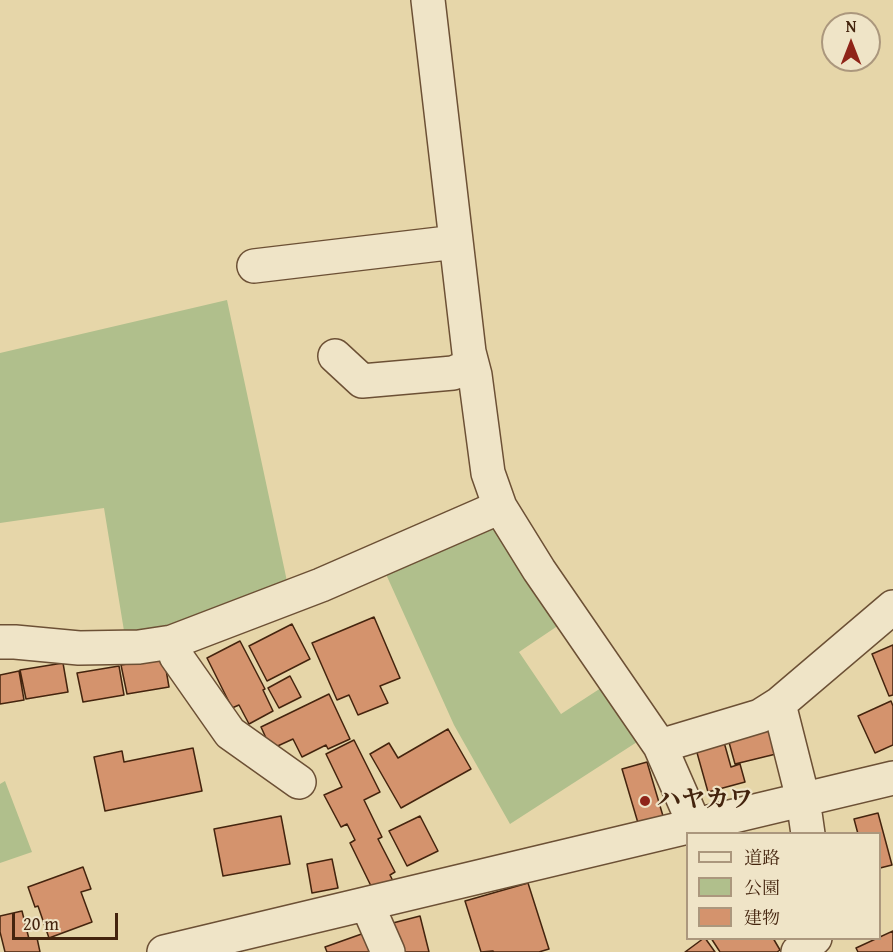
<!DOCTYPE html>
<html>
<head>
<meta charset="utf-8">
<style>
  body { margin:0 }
  #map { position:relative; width:893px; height:952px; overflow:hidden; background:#e6d6a9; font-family:"Gentium Book Plus","Noto Serif JP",serif }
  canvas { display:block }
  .legend { position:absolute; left:686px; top:832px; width:195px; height:108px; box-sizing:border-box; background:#efe4c7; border:2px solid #ab977d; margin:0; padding:8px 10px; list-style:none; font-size:18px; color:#44240e }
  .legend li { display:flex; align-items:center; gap:12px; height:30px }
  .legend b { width:30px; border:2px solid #ab977d }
  .north { position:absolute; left:821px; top:12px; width:60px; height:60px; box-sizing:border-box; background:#efe4c7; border:2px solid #ab977d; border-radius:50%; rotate:0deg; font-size:16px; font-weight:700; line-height:24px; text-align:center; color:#44240e }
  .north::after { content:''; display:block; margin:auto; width:21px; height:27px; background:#8f2418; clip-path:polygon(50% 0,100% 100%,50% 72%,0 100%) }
  .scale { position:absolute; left:12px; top:913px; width:106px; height:27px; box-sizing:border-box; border:3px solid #44240e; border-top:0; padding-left:8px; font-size:18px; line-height:21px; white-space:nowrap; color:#44240e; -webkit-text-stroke:4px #efe4c7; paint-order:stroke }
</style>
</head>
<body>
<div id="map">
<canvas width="893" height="952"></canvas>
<ul class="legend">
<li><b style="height:8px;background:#efe4c7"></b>道路</li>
<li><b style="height:16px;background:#b0bf8c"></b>公園</li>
<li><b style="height:16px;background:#d4936d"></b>建物</li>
</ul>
<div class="north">N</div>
<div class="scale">20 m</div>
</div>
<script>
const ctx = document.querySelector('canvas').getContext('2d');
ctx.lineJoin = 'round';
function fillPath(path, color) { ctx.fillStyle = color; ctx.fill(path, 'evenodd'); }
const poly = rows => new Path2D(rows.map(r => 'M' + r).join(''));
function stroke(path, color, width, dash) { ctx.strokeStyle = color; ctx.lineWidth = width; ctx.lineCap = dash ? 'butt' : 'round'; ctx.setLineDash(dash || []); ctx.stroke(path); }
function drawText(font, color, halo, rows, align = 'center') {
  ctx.font = font + ' "Gentium Book Plus","Noto Serif JP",serif'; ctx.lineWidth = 4.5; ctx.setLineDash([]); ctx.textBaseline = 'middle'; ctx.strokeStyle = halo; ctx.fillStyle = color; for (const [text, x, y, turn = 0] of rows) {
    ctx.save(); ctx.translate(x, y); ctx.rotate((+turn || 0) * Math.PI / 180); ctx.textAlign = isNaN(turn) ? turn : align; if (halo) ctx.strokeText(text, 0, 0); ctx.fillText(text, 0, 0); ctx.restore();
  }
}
fillPath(poly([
  [227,300,288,586,168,631,125,637,104,508,0,523,0,353],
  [497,527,562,623,519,652,561,714,604,686,637,742,510,824,454,725,385,572],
  [5,781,32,852,0,863,0,784]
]), '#b0bf8c');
const building = poly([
  [374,617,400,678,380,686,388,703,358,715,349,695,337,700,312,643,374,617],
  [292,624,310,659,267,681,249,646,292,624],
  [240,641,265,689,263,690,273,711,249,724,239,705,232,708,207,658,240,641],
  [893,645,893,695,889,696,872,654,893,645],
  [164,658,169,687,127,694,121,665,164,658],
  [63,663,68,692,26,699,20,670,63,663],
  [119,666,124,695,83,702,77,673,119,666],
  [19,671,24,700,0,704,0,675,19,671],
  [290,676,301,697,279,708,268,688,290,676],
  [329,694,350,739,328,749,326,745,302,757,293,739,271,749,261,727,329,694],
  [891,701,893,706,893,745,875,753,858,716,891,701],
  [768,725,776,754,735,764,727,735,768,725],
  [448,729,471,769,401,808,370,754,389,743,398,758,448,729],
  [722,735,731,767,740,764,745,782,708,792,694,742,722,735],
  [354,740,380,792,364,800,382,837,378,839,395,872,390,875,393,881,371,886,350,843,355,840,347,824,341,827,324,795,342,787,326,754,354,740],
  [193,748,202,791,105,811,94,757,122,751,124,762,193,748],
  [647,762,663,816,638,823,622,769,647,762],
  [878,813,892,865,880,868,880,834,858,834,854,819,878,813],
  [281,816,290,864,223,876,214,829,281,816],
  [420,816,438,851,407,866,389,831,420,816],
  [332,859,338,888,312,893,307,864,332,859],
  [83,867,91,889,81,892,92,922,49,938,38,906,35,907,28,887,83,867],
  [528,883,549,949,539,952,494,952,493,951,481,952,465,901,528,883],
  [22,911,29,939,37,938,40,952,5,952,0,932,0,916,22,911],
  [420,916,429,952,396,952,389,924,420,916],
  [370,931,378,952,327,952,325,947,370,931],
  [893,931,893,952,858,952,856,948,893,931],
  [704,938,705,938,715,952,685,952,704,938],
  [711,938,773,938,780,950,777,952,720,952,711,938]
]);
fillPath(building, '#d4936d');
stroke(building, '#44240e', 1.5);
const minor = poly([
  [428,0,469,352,475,375,488,473,500,507],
  [254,266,456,242],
  [335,356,362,381,453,373,472,365],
  [0,642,15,642,79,648,139,647,172,642,321,585,500,507,539,570,660,746,695,826],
  [172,642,176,656,230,733,299,782],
  [779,704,803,799,808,834],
  [660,746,760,716,779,704,893,607],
  [367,904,388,952],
  [164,952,893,778],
  [798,952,815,938]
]);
stroke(minor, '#6c5035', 36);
stroke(minor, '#efe4c7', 33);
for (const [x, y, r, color] of [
  [645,801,6,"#8f2418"]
]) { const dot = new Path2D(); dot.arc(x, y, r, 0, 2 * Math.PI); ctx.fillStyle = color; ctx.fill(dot); stroke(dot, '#efe4c7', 2); }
drawText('bold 24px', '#44240e', '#efe4c7', [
  ["ハヤカワ",657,801]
], 'left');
</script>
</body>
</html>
